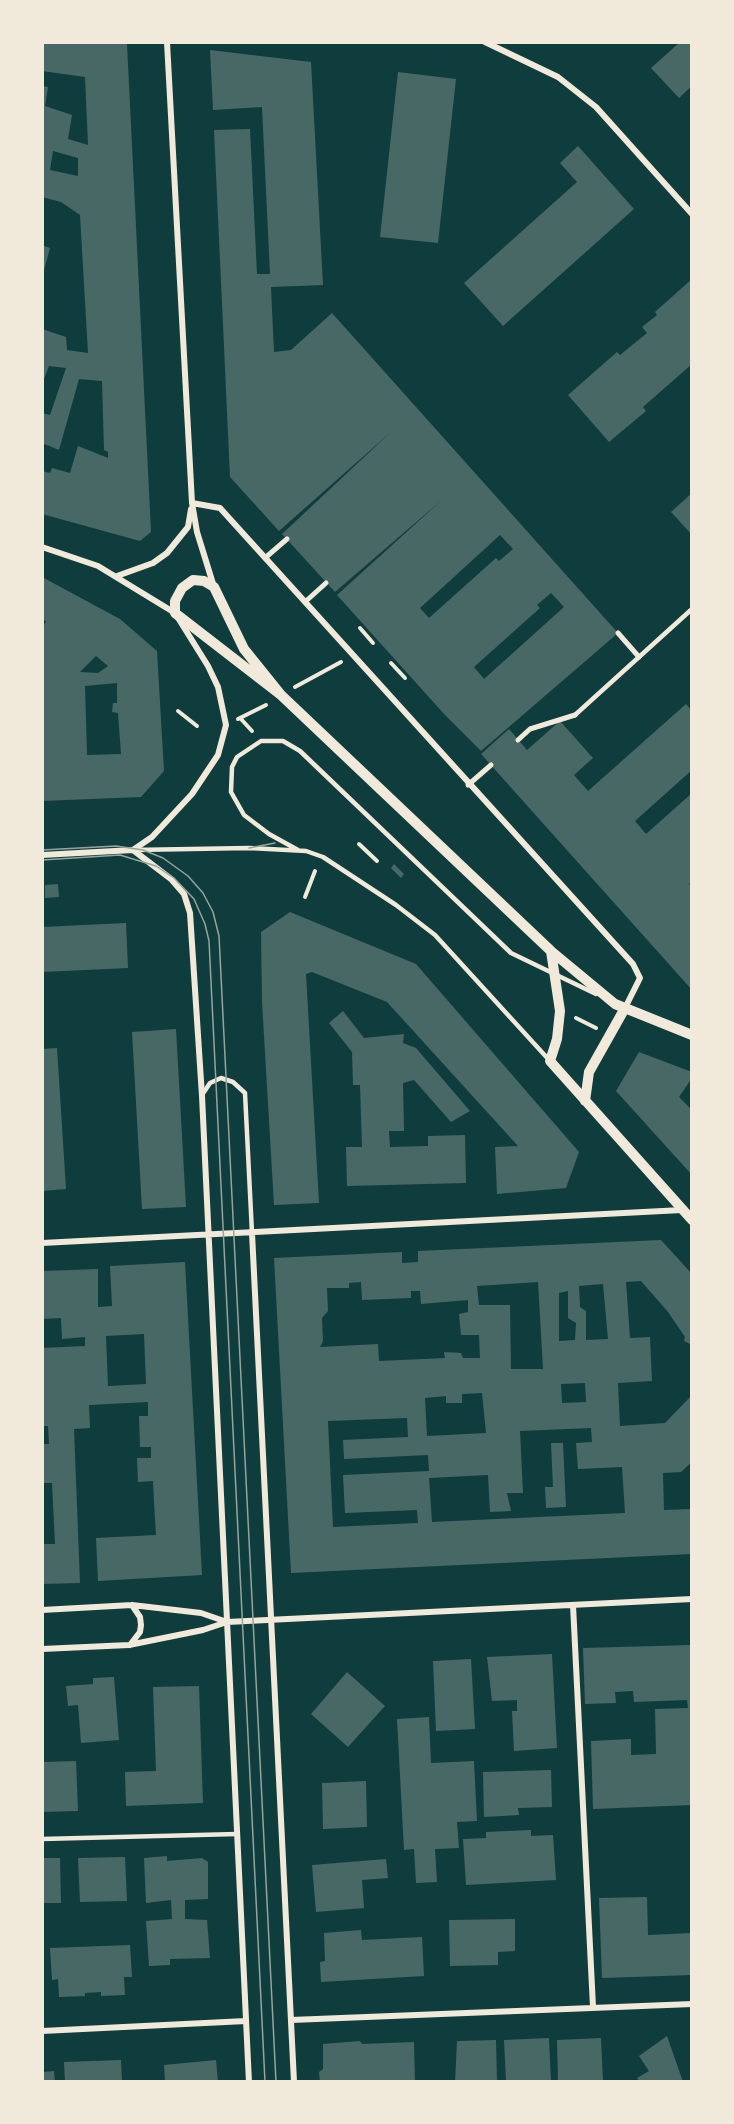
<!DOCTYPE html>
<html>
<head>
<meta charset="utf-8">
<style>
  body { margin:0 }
  #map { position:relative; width:734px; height:2124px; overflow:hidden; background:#0f3d3e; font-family:"Exo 2",sans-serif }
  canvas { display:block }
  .frame { position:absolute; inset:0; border:44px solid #f1e9da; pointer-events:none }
</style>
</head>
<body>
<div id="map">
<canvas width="734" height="2124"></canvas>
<div class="frame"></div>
</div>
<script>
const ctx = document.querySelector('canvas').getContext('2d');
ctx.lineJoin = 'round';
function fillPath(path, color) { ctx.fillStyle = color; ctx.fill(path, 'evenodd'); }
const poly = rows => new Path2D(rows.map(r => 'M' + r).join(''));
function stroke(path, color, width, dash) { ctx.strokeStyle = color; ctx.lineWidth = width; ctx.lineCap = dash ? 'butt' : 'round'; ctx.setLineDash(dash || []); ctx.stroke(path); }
fillPath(poly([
  [42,42,127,44,151,532,140,541,42,514,42,471,50,473,52,468,70,473,78,446,108,458,108,452,104,450,102,381,79,379,59,450,42,443,42,413,50,415,66,368,49,366,42,384,42,329,66,337,67,350,88,353,80,215,61,202,42,197,42,86,48,87,45,106,72,115,68,139,88,145,85,77,42,71],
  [53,151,78,158,78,176,50,170],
  [680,42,692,42,692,86,679,98,651,68],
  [210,50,311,62,323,285,271,287,274,352,291,350,332,313,618,633,481,751,445,715,337,595,443,499,335,592,282,534,391,432,279,531,230,477,214,130,250,129,257,274,270,274,262,107,213,110],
  [500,535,513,549,499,561,496,558,429,618,420,608],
  [551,593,564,607,484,679,474,667,540,608,537,605],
  [398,72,456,79,438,243,380,237],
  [578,146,634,209,503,326,464,283,577,182,560,163],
  [42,245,50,248,43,274,42,274],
  [692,279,692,364,643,407,646,411,609,442,568,395,617,352,620,355,647,333,642,327,657,315,655,312],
  [692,493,692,535,671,512],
  [42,577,120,619,157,651,164,771,141,797,42,801,42,629,46,621,42,620],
  [96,656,108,666,98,673,80,672],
  [117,683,117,703,113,703,112,712,118,713,121,754,87,755,85,686],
  [686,704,692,711,692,770,635,821,646,834,692,793,692,882,689,884,692,887,692,990,481,754,509,729,527,750,560,721,593,758,574,775,588,791],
  [394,864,404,874,401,878,391,868],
  [58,884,59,897,45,898,45,885],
  [290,912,416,964,579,1152,566,1188,497,1194,495,1147,518,1146,387,1002,312,972,306,974,319,1203,274,1205,262,1002,261,932],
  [126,923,128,968,42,972,42,927],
  [343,1011,364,1038,404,1034,403,1043,416,1048,470,1111,451,1122,414,1080,403,1083,404,1131,389,1131,390,1147,428,1146,428,1136,465,1135,466,1183,347,1186,346,1147,362,1147,360,1085,353,1085,352,1052,329,1023],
  [176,1029,186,1207,142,1209,132,1032],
  [57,1048,66,1189,42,1191,42,1049],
  [639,1052,692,1072,692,1078,679,1097,692,1110,692,1175,616,1091],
  [661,1240,692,1274,692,1345,684,1341,685,1337,668,1312,641,1281,626,1282,630,1338,650,1337,652,1381,618,1383,620,1426,665,1423,692,1395,692,1462,681,1472,663,1473,664,1510,692,1509,692,1554,291,1573,274,1258,402,1252,402,1263,418,1262,418,1251],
  [361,1282,362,1300,411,1298,411,1291,420,1291,421,1304,468,1300,468,1312,459,1314,461,1335,479,1335,480,1358,463,1358,461,1353,444,1352,445,1358,379,1361,378,1344,320,1347,323,1341,322,1318,328,1311,327,1288,349,1288,349,1283],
  [538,1282,543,1369,511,1369,510,1305,479,1305,477,1286],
  [603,1284,608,1339,586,1340,586,1311,580,1307,579,1286],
  [568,1291,568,1318,576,1323,575,1340,559,1341,559,1293],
  [585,1383,586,1402,562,1403,561,1384],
  [482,1393,486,1433,427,1436,425,1398,446,1396,446,1403,462,1403,462,1394],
  [407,1418,408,1437,343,1440,344,1459,428,1455,429,1471,343,1475,345,1513,417,1510,418,1523,333,1527,328,1421],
  [591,1428,592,1442,576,1443,578,1469,622,1467,625,1513,432,1522,429,1478,488,1475,490,1512,511,1511,507,1493,523,1493,520,1431],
  [185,1262,202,1575,98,1581,96,1538,156,1535,154,1502,153,1481,138,1482,137,1458,151,1458,151,1447,140,1447,139,1416,148,1416,148,1402,89,1405,90,1428,74,1429,80,1583,42,1584,42,1544,55,1544,52,1483,42,1483,42,1444,49,1444,48,1426,42,1426,42,1348,85,1346,85,1337,62,1339,61,1318,42,1319,42,1271,98,1269,98,1307,112,1306,110,1266],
  [144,1334,146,1384,108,1386,106,1336],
  [551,1443,563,1443,566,1507,546,1508,545,1487,553,1487],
  [692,1645,692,1805,593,1809,591,1741,631,1739,631,1755,656,1754,655,1709,688,1708,687,1700,634,1702,633,1691,615,1692,616,1703,585,1704,583,1648],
  [552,1654,557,1748,514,1751,512,1711,517,1711,517,1700,492,1701,487,1657],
  [471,1659,475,1729,436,1731,433,1661],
  [347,1672,385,1706,348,1747,311,1714],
  [114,1677,119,1740,81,1743,78,1705,68,1706,66,1686,93,1684,93,1678],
  [199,1686,203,1803,126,1806,125,1772,156,1771,153,1687],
  [429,1717,431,1763,474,1761,477,1821,457,1822,459,1848,435,1849,437,1882,416,1883,414,1849,404,1850,397,1719],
  [76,1761,78,1811,42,1812,42,1762],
  [551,1770,552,1807,518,1808,519,1815,484,1817,483,1772],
  [366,1781,367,1827,323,1829,322,1783],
  [531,1830,531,1836,553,1835,556,1880,466,1885,463,1839,486,1838,486,1832],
  [167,1856,167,1861,202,1858,208,1862,208,1899,185,1900,185,1919,207,1920,210,1958,170,1959,170,1965,149,1966,146,1921,172,1919,171,1900,146,1903,144,1858],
  [125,1857,127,1901,80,1902,78,1858],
  [42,1858,60,1858,61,1903,42,1903],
  [386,1859,388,1878,362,1880,364,1908,316,1912,312,1865],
  [647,1897,648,1935,692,1933,692,1975,602,1978,599,1898],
  [515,1919,515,1951,498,1952,498,1965,450,1966,449,1920],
  [361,1930,362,1940,422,1937,424,1976,321,1982,320,1962,325,1961,324,1933],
  [130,1945,132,1977,124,1977,125,1995,101,1996,101,1992,85,1993,85,1996,59,1997,58,1979,52,1980,50,1948],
  [667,2036,683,2082,640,2082,637,2078,649,2071,639,2056],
  [549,2038,551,2082,506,2082,504,2040],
  [601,2038,603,2082,558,2082,557,2040],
  [496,2040,497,2082,455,2082,457,2041],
  [360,2041,362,2044,414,2042,415,2082,320,2082,319,2072,323,2069,323,2044],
  [121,2060,122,2082,65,2082,64,2062],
  [216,2060,218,2082,165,2082,164,2065],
  [54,2071,55,2082,42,2082,42,2072]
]), '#486865');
stroke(poly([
  [360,628,373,643],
  [391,663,405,678],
  [295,687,341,662],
  [178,711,197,726],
  [238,719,266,705],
  [241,719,252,731],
  [359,844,377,861],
  [305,897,315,871],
  [576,1018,596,1028]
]), '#f1e9da', 4);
stroke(poly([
  [575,715,692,609],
  [133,850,249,848,306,851,323,857,396,905,435,935,550,1061],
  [298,850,269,834,244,815,231,792,232,767,237,757,261,741,283,741,300,751,511,953,596,994],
  [202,1095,210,1083,221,1078,233,1082,245,1093,252,1233],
  [42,1839,237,1834]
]), '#f1e9da', 4.5);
stroke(poly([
  [265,558,287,539],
  [305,602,326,583],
  [618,633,639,657],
  [518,740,530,729,575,715],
  [468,785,491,765]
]), '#f1e9da', 5);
stroke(poly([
  [167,42,192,503,197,532,214,587],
  [485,42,558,77,596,107,692,214],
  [192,503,220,508,633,964,640,978,625,1008],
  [42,547,98,566,175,613,208,666,218,687,226,725,218,755,192,794,152,837,133,850,42,855],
  [117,576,153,563,167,553,188,527,191,509],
  [133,850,171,879,184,894,190,913,202,1096,249,2082],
  [252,1233,294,2082],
  [42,1243,682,1210],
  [573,1605,593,2007],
  [42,1610,132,1605,201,1613,227,1622,692,1599],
  [130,1645,140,1632,141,1625,140,1617,132,1605],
  [42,1649,129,1645,203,1630,227,1622],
  [291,2020,692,2004],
  [42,2031,246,2021]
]), '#f1e9da', 6);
stroke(poly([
  [281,695,244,649,214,587,204,581,193,580,182,588,175,601,175,613,281,695,551,951,615,1004,692,1035],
  [551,951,560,1011,557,1039,550,1061,692,1220],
  [585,1101,589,1072,625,1008]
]), '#f1e9da', 10);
stroke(poly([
  [249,848,275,843],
  [42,850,116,846,143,850,163,858,188,876,203,893,213,912,219,936,276,2082],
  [42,860,120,855,156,866,174,878,194,899,205,924,209,941,265,2082]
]), '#97a49c', 1.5);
</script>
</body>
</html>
